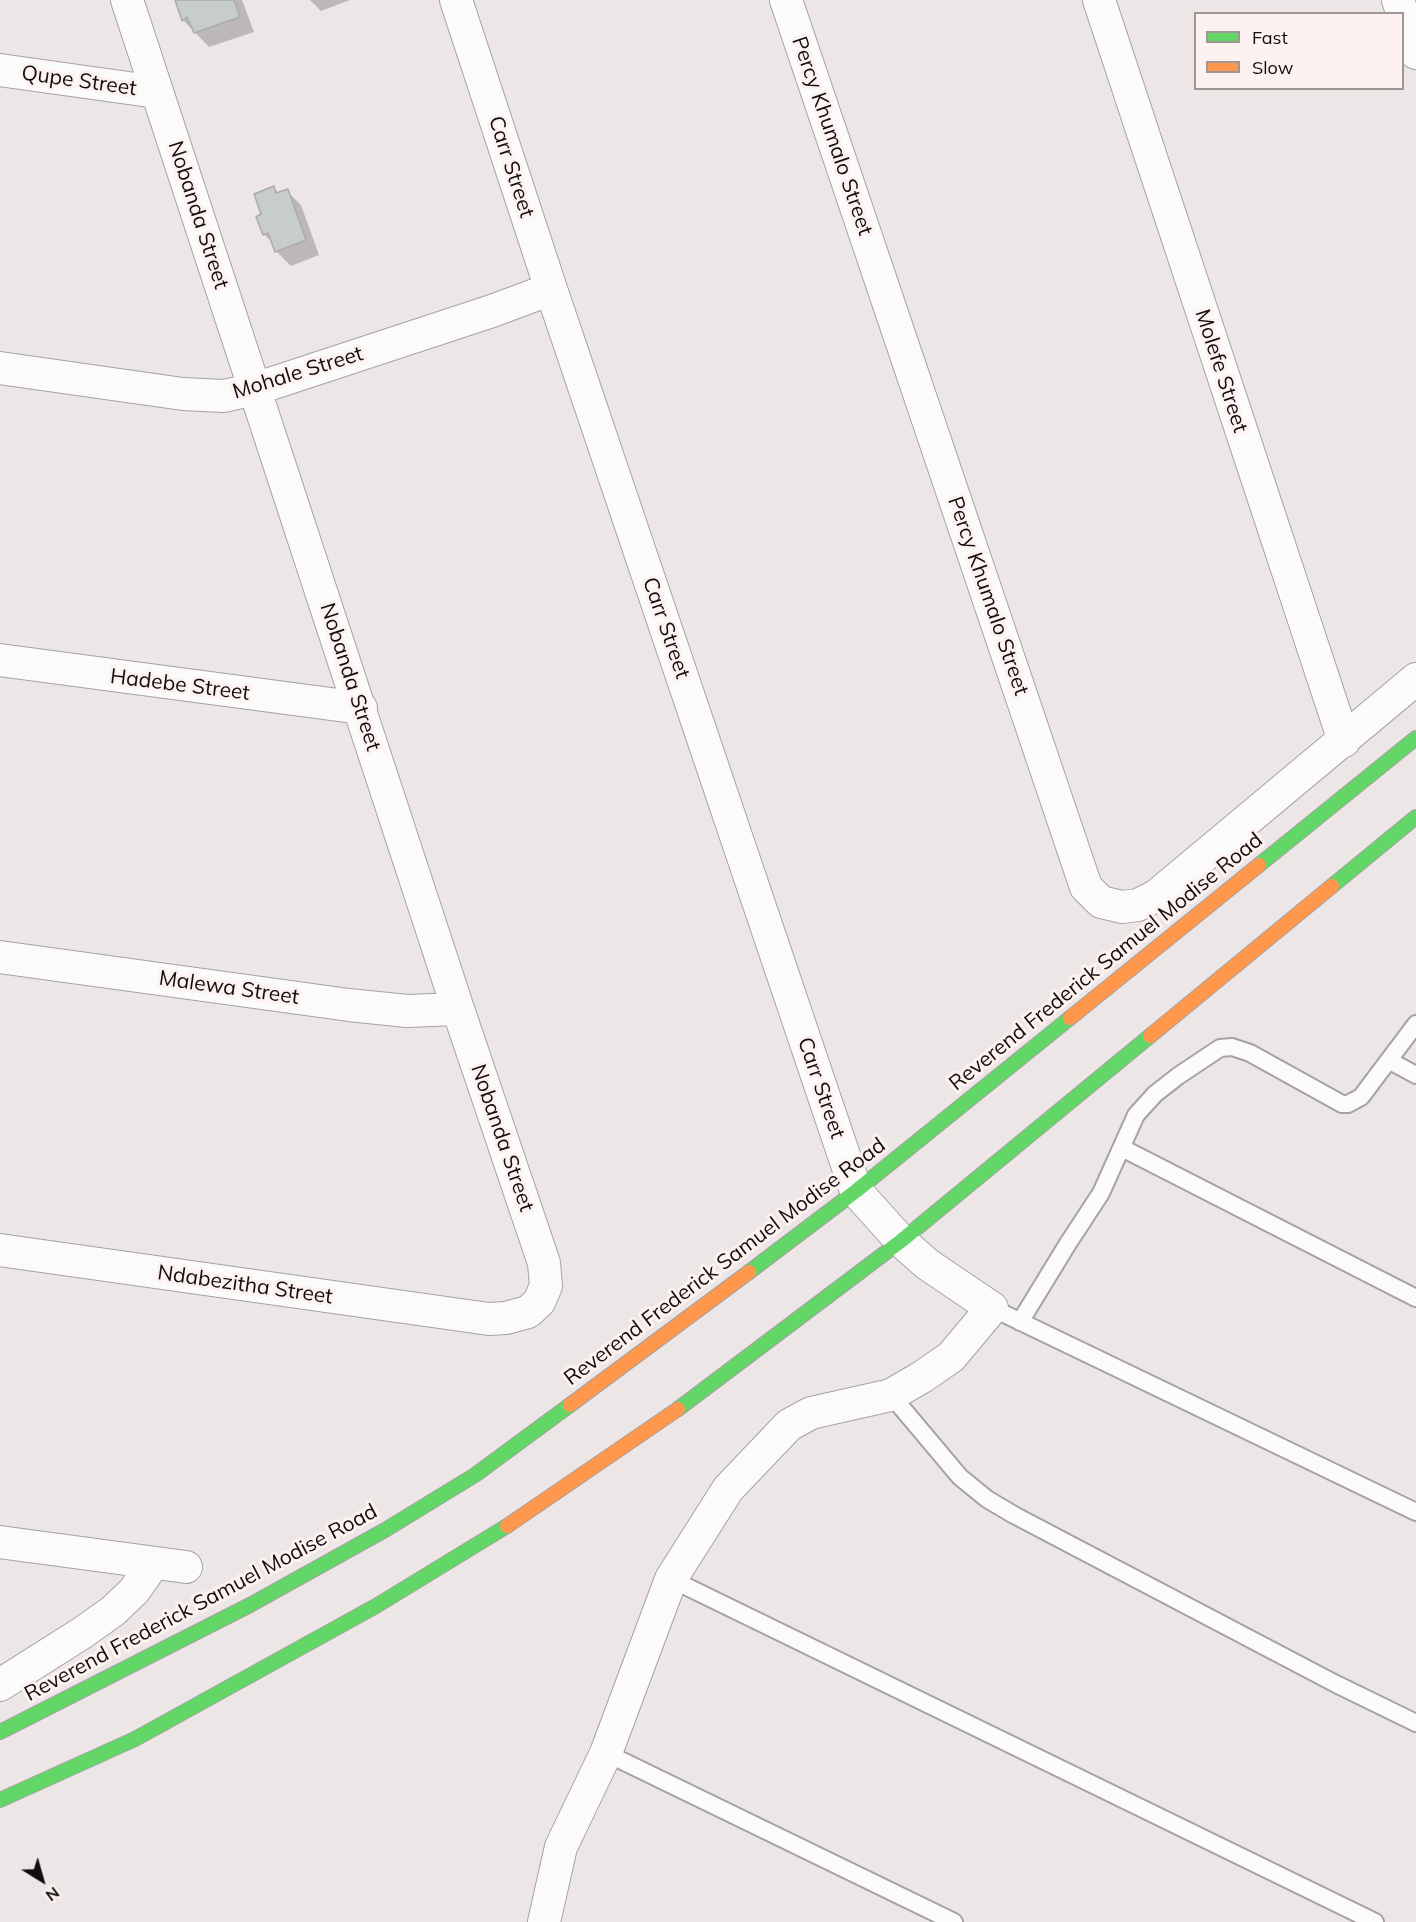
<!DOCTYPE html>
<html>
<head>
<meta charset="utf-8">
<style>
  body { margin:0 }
  #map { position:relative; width:1416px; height:1922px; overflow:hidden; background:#ece7e6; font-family:Mulish,sans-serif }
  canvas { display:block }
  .legend { position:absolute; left:1194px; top:12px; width:210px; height:78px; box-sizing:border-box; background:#fdf2f0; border:2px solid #9e9695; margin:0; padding:8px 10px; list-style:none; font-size:18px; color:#100d0c }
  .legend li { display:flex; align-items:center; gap:12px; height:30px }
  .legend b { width:30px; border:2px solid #9e9695 }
  .north { position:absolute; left:12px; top:1850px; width:60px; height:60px; -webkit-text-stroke:4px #fdf2f0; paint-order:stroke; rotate:143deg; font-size:16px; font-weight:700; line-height:24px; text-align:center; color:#100d0c }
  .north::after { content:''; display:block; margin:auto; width:21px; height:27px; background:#100d0c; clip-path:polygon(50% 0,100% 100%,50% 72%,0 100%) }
</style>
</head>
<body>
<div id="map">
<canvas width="1416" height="1922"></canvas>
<ul class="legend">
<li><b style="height:8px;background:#63d668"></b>Fast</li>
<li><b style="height:8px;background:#ff974d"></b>Slow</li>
</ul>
<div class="north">N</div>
</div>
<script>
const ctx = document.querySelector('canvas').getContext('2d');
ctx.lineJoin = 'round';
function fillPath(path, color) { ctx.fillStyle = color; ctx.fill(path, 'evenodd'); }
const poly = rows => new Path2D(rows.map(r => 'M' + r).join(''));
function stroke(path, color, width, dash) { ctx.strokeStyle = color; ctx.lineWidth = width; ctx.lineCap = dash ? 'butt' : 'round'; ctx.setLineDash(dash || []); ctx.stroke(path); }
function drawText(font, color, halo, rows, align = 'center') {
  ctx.font = font + ' Mulish,sans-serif'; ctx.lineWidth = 6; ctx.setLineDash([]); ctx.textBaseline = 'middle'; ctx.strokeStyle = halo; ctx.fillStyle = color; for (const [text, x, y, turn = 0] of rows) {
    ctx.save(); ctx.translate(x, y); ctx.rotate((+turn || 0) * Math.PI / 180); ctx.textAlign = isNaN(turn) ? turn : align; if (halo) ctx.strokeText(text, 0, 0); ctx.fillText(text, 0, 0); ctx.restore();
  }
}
fillPath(poly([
  [176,0,242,0,254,32,209,47,183,20],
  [310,0,350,0,321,11],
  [274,188,279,194,287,191,301,205,319,255,291,266,277,252,274,244,264,234,263,215]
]), '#0003');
const building = poly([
  [175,0,234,0,240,17,194,33,187,17,182,21,175,0],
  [274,186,276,193,288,189,306,240,275,252,268,233,263,235,256,217,261,214,254,194,274,186]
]);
fillPath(building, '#c7cdcb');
stroke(building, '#ababaa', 1.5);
const lane = poly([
  [1390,1061,1416,1075],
  [1122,1148,1416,1298],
  [992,1308,1416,1512],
  [1020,1322,1067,1245,1101,1193,1136,1115,1155,1094,1178,1076,1220,1048,1232,1047,1250,1053,1342,1104,1348,1104,1361,1097,1416,1024],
  [891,1395,960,1477,987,1499,1014,1515,1336,1684,1416,1723],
  [671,1579,1375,1922],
  [606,1753,954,1922]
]);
const street = poly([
  [456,0,551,289,856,1191,901,1241,927,1264,992,1308,951,1357,922,1377,891,1395,811,1413,789,1425,728,1489,671,1579,606,1753,561,1847,544,1922],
  [786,0,1086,887,1101,902,1122,907,1138,905,1156,896,1416,679],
  [1099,0,1344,741],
  [1398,0,1416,53],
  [0,70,157,92],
  [0,368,183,394,224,396,255,389,492,311,551,289],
  [0,660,361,708],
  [0,957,349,1005,407,1011,458,1009],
  [0,1250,489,1319,506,1318,528,1312,539,1302,546,1286,544,1263,458,1009,127,0],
  [0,1542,186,1567],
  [0,1685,82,1633,113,1611,134,1591,153,1564]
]);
const fast = poly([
  [1259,865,1416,738],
  [1332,886,1416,817],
  [749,1272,856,1191,1070,1018],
  [678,1409,901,1241,1150,1036],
  [0,1732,250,1605,385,1530,475,1475,570,1405],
  [0,1800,135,1739,376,1606,507,1526]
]);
const slow = poly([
  [1070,1018,1259,865],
  [1150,1036,1332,886],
  [570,1405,749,1272],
  [507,1526,678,1409]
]);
stroke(lane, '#a6a2a1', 20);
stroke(street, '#a6a2a1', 34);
stroke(fast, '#a6a2a1', 16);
stroke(slow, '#a6a2a1', 16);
stroke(lane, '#fcfbfb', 16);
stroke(street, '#fcfbfb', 32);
stroke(fast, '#63d668', 14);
stroke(slow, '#ff974d', 14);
drawText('21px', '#100d0c', '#fdf2f0', [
  ["Qupe Street",79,81,8],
  ["Percy Khumalo Street",832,136,71],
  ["Carr Street",511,167,72],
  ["Nobanda Street",198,215,72],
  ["Molefe Street",1221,371,72],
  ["Mohale Street",298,373,-17],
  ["Percy Khumalo Street",988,596,71],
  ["Carr Street",666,628,71],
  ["Nobanda Street",350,677,72],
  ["Hadebe Street",180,685,7],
  ["Reverend Frederick Samuel Modise Road",1106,962,-39],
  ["Malewa Street",229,988,8],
  ["Carr Street",821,1088,71],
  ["Nobanda Street",502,1138,71],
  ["Reverend Frederick Samuel Modise Road",725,1262,-37],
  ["Ndabezitha Street",245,1285,8],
  ["Reverend Frederick Samuel Modise Road",201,1603,-28]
]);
</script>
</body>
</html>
